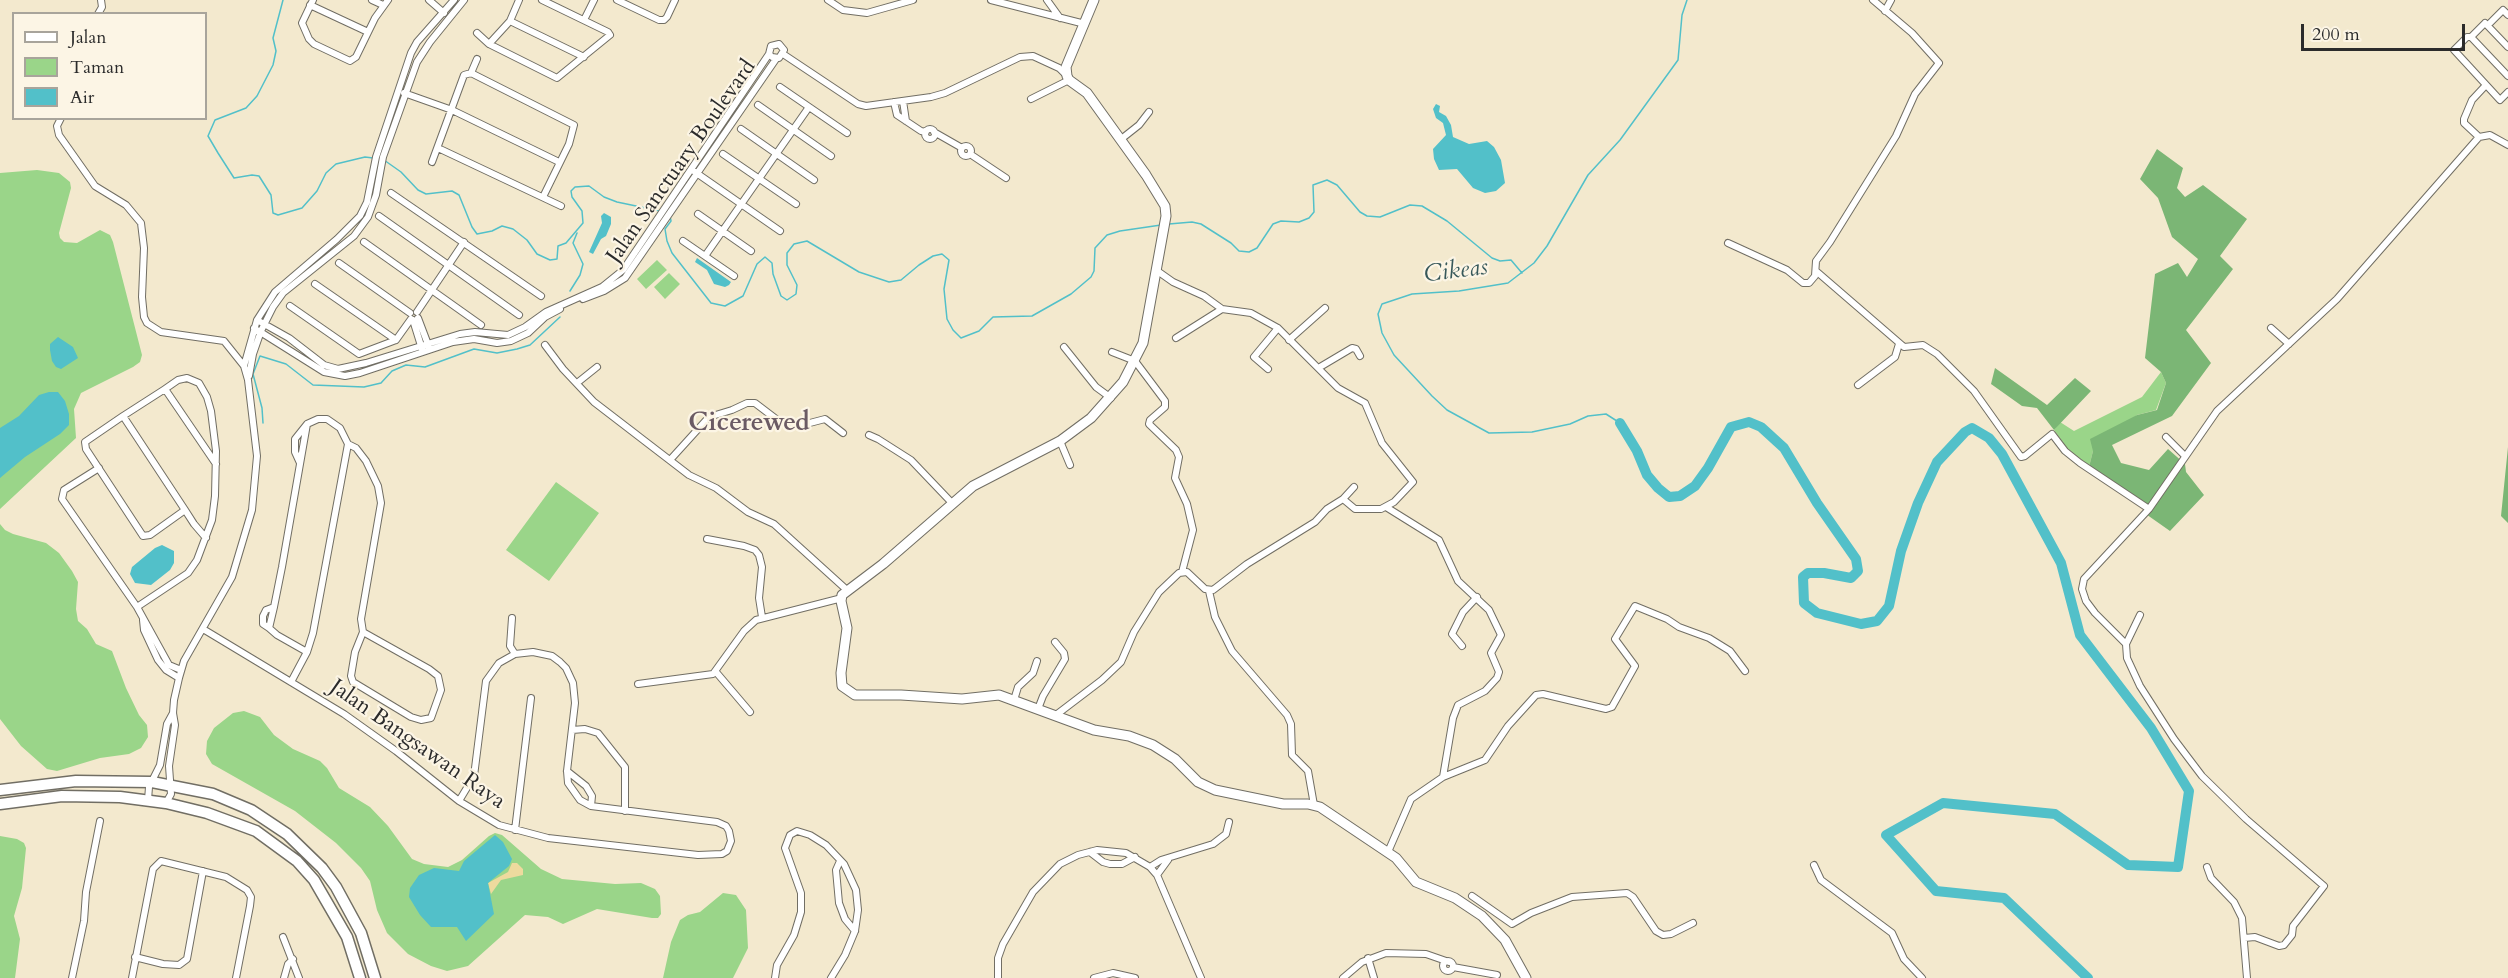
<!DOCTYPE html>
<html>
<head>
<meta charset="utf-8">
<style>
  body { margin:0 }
  #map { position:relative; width:2508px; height:978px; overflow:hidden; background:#f3e9ce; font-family:Cardo,serif }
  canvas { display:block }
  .legend { position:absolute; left:12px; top:12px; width:195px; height:108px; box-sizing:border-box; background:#fcf5e5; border:2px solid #a8a49b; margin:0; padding:8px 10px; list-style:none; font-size:18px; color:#2b2b2b }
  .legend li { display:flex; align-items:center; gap:12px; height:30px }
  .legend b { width:30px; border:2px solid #a8a49b }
  .scale { position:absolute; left:2301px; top:24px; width:164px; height:27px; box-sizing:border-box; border:3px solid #2b2b2b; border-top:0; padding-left:8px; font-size:18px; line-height:21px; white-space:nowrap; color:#2b2b2b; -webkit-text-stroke:4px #fcf5e5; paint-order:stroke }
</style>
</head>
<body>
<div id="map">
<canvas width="2508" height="978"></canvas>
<ul class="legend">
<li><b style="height:8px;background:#fff"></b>Jalan</li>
<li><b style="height:16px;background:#9ad589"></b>Taman</li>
<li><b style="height:16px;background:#52c0c9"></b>Air</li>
</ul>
<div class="scale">200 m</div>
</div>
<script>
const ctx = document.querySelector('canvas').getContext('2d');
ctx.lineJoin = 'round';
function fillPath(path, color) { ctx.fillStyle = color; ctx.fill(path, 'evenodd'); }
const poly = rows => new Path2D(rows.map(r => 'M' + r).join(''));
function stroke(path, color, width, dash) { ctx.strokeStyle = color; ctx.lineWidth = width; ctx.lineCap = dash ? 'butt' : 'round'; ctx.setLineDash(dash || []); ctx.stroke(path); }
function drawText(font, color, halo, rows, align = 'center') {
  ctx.font = font + ' Cardo,serif'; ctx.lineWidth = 4.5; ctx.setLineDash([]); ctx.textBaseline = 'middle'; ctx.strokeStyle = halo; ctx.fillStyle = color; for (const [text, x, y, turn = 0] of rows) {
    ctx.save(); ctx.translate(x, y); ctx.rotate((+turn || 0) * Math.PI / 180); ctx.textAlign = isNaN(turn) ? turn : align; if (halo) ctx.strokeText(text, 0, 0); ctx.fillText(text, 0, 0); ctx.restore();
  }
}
fillPath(poly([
  [37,170,59,173,70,182,71,188,59,233,60,238,64,242,77,243,100,230,110,235,113,242,142,355,140,362,133,367,81,393,74,409,76,438,0,509,0,173],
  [657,260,667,270,646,289,637,279],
  [669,273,680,284,665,299,654,287],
  [2161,372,2166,383,2156,410,2137,415,2093,451,2089,467,2068,450,2054,430,2060,422,2074,431,2142,397],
  [556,482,599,513,549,581,506,550],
  [0,524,5,530,13,534,46,543,59,553,72,571,78,582,76,609,78,621,87,629,96,644,112,651,126,688,139,715,147,725,148,737,141,748,129,754,100,758,57,771,47,769,21,746,0,719],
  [244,711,260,717,274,735,293,749,320,761,327,768,339,788,370,807,388,826,412,859,424,864,448,867,462,860,489,836,495,833,502,835,541,869,562,879,615,884,641,883,655,889,660,896,661,914,658,918,652,918,597,909,563,924,548,917,525,915,468,966,447,971,431,966,408,954,387,933,377,910,370,881,361,868,336,843,295,811,212,764,206,754,207,741,214,728,233,713],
  [0,836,17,839,24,843,26,848,22,888,14,916,20,939,15,978,0,978],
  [723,893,736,895,746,910,748,948,733,978,663,978,671,942,680,920,688,915,700,912]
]), '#9ad589');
fillPath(poly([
  [2157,149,2183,168,2177,188,2185,197,2203,185,2247,219,2220,256,2233,269,2186,330,2211,363,2172,416,2112,445,2121,463,2149,470,2168,449,2185,464,2186,472,2204,495,2170,531,2143,512,2147,507,2089,467,2093,451,2090,439,2137,415,2157,410,2166,383,2161,372,2145,358,2155,274,2178,263,2187,277,2198,259,2172,237,2158,198,2140,179],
  [1995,368,2047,405,2075,378,2091,391,2054,430,2037,408,2022,406,1991,384],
  [2508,447,2508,523,2501,516]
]), '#7bb675');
fillPath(poly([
  [512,863,517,863,523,869,523,875,501,880,491,894,488,883,508,872]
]), '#eeda9e');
fillPath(poly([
  [1436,104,1440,106,1439,112,1446,116,1451,125,1453,137,1469,144,1487,141,1494,147,1501,160,1505,183,1496,191,1485,193,1473,188,1457,169,1439,170,1434,159,1433,149,1446,135,1443,123,1436,118,1433,109],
  [604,213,611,217,611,224,606,236,601,239,593,254,589,252,602,223,601,216],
  [697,258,731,282,729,285,725,287,714,284,707,270,695,262],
  [58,337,73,347,78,358,61,369,56,367,52,361,50,350,50,344],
  [49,392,58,392,65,401,69,414,69,425,60,434,25,457,0,478,0,428,19,416,39,395],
  [162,545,174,551,174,563,170,570,151,585,135,583,130,574,132,567,155,548],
  [495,835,503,842,512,859,509,866,488,883,494,914,466,941,457,927,431,927,420,915,409,897,410,888,419,875,434,868,459,871,464,861]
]), '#52c0c9');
stroke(poly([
  [283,0,273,38,276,51,273,65,257,96,246,108,215,120,208,136,218,153,234,178,252,175,259,176,271,195,273,213,278,215,302,208,317,191,326,173,336,164,365,157,373,158],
  [384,160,401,172,418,190,426,194,452,191,459,195,472,227,477,234,492,231,502,226,513,229,527,240,537,254,550,260,557,259,558,246,566,243,583,223,582,211,572,197,571,191,575,187,589,186,604,197,617,202,660,211],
  [670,216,671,221,665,229,667,241,672,253,711,303,725,306,743,296,757,264,765,257,772,263,773,274,781,296,787,300,796,294,797,285,787,265,787,253,794,244,807,241,859,272,889,282,901,280,919,265,933,256,942,254,949,260,944,289,947,319,953,330,961,338,979,331,993,317,1032,316,1071,294,1091,277,1094,271,1095,248,1107,235,1120,231,1161,225],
  [1169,224,1192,222,1201,224,1231,243,1239,251,1249,252,1257,248,1273,224,1281,221,1299,222,1309,218,1314,212,1313,185,1327,180,1337,185,1360,212,1367,216,1380,217,1410,205,1422,206,1447,221,1492,258,1500,261,1511,260,1522,273],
  [570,291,580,275,583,264,573,243,577,233],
  [263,423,262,408,253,374,260,356,286,364,313,385,364,387,381,383,392,371,406,365,425,367,474,349,497,353,517,349,530,345,560,317],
  [1620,423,1606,414,1588,416,1570,424,1532,432,1489,433,1447,410,1432,396,1394,355,1382,333,1378,314,1382,304,1412,294,1459,291,1508,283,1534,263,1547,246,1588,175,1620,140,1678,60,1682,15,1687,0]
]), '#52c0c9', 1.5);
stroke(poly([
  [1620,423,1637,451,1647,475,1658,488,1669,497,1680,496,1695,486,1708,468,1731,427,1749,422,1761,427,1784,448,1817,503,1856,559,1858,571,1851,578,1824,573,1808,573,1803,577,1804,603,1817,613,1861,624,1877,621,1889,606,1901,551,1918,503,1937,462,1965,432,1972,428,1989,438,2002,454,2061,563,2080,635,2151,728,2189,791,2178,867,2128,865,2055,814,1943,803,1886,835,1936,891,2004,898,2088,978]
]), '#52c0c9', 10);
const street = poly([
  [313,0,302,23,309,39,314,44,350,61,356,57,375,18,388,0],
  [372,0,383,5],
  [429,0,444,13],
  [617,0,659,20,664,20,667,17,675,0],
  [828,0,843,10,867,13,913,0],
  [991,0,1085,24],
  [1047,0,1060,18],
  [310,5,368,32],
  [1885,11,1891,0],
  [98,14,102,7,101,0],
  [584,20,594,0],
  [510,21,584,57],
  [2488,25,2503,10,2508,15],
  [477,33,489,44,557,78,610,35,608,32,542,0],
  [2471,37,2508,76],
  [489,44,510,21,519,0],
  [2508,47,2485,23,2471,37,2467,37,2454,50,2500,100,2508,92],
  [783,54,858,104,866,106,931,97,945,93,1020,57,1033,56,1059,68,1067,76],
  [471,73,574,125,569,144,543,197],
  [780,87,847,133],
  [404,93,452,110,559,162],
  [1031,99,1069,80],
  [903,101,906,121],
  [894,102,897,115,921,131,926,132],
  [758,105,831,156],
  [61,118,57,126,59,135,95,186,126,205,141,223,144,248,142,297,144,317,147,323,161,332,224,341,244,366,248,380,257,456,252,510,232,577,184,661,179,678,174,700,173,713,175,725,169,766,171,794,166,803],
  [741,129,814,180],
  '925 134a5 5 0 1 1 10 0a5 5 0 1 1-10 0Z',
  [934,132,962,148],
  [2479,137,2464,123,2464,119,2472,100,2486,85],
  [1120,140,1139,125,1149,112],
  '961 151a5 5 0 1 1 10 0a5 5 0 1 1-10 0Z',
  [438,148,561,206],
  [723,154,796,204],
  [970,154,1006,178],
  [432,162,464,75,471,73,477,59],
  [695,172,780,231],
  [391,193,541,296],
  [698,214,751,251],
  [379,216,519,315],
  [683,241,734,276],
  [364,242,481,325],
  [1728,243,1787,270,1803,283,1809,283,1815,276,1816,261,1830,242,1896,136,1915,94,1939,63,1912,33,1873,0],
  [705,256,809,107],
  [339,263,410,313],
  [1816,271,1904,347,1923,345,1937,354,1974,391,2021,457,2025,456,2052,434,2065,451,2080,463,2149,509],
  [315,284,396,340],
  [583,299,604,291,625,278,776,59],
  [290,306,359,354,396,340,411,319],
  [417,312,464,242],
  [418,318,429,347],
  [257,320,289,338,324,365,338,369,366,363,460,334,475,332,508,335,525,327,546,312,602,287,623,270,769,54,771,46,779,44,784,50,779,58,772,57,769,54],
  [413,320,422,349],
  [254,328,324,372,345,376,360,373,453,342,474,339,497,343,511,341,528,333,545,317,560,309],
  [2271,328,2289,344],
  [1176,338,1222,309],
  [1289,340,1325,308],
  [545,345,563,369,594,402,689,475,716,488,748,512,774,524,848,591],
  [1064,347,1096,387,1111,398],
  [1112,352,1135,361,1165,401,1165,407,1150,420,1149,424,1176,450,1179,457,1175,478,1187,504,1193,530,1182,572],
  [244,366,257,320,275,292,337,239,360,216,367,202,376,157,411,53,417,42,454,0],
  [1320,367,1352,348,1356,349,1360,356],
  [1268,369,1254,357,1278,328],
  [249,376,253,354,261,331,273,307,283,293,354,236,368,217,376,195,383,157,417,62,430,42,464,0],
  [577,383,597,367],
  [1858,385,1895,357,1899,344],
  [123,416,165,389],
  [869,435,878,439,911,460,952,503],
  [2166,437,2185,456],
  [1060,441,1070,465],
  [348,444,356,448,366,461,378,486,381,503,361,619,363,632],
  [670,460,709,417,732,410,747,403,755,403,780,422,806,424,825,419,843,433],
  [300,463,295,452,295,439,307,424],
  [99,468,64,490,62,499,137,607,169,665,181,670],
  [1343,499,1354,487],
  [1386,507,1439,540,1458,581,1489,610,1501,635,1491,653,1499,672,1497,678,1485,691,1458,705,1453,718,1443,777,1411,799,1388,852],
  [185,510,150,535,143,536,86,449,85,442,123,416,185,510,194,524,206,538],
  [707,539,744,546,755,550,759,555,762,567,759,598,762,617],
  [1209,591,1215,617,1232,651,1287,715,1291,724,1292,755,1308,771,1314,805],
  [137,607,188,573,197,560,212,520,215,496,216,451,211,411,207,397,199,383,187,378,178,380,165,389,216,464],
  [274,607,266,610,263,616,263,624,269,628,270,624,274,607,282,567,307,424,318,419,327,419,340,428,348,444,313,633,307,652,291,682],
  [512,618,510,646,515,654],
  [143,620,144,630,158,660,166,670,179,678],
  [269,628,277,635,307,652],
  [203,629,344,714,396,751,459,801,499,825,548,838,698,855,722,854,727,851,731,841,729,831,726,826,717,822,591,806,580,800,568,783,567,771,575,703,573,683,566,668,560,662,552,656,533,652,515,654,499,663,486,681,474,776,459,801],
  [363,632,429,669,438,676,441,690,431,718,421,720,411,717,353,682,351,676,355,652,363,632],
  [2126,644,2140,615],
  [1462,646,1452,634,1463,612,1477,597],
  [716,672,750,712],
  [638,684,713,674,744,631,756,620,842,598],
  [1014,700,1018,687,1033,673,1037,661],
  [1038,709,1043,696,1065,659,1064,653,1055,642],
  [1056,715,1102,680,1121,662,1134,632,1159,592,1179,573,1187,572,1205,589,1213,590,1247,564,1315,522,1327,509,1343,499,1355,509,1381,509,1394,502,1413,482,1382,443,1365,403,1338,388,1278,328,1251,313,1222,309,1204,296,1173,282,1156,270],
  [572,730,585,729,598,733,625,767,625,811],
  [567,771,586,786,592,796,591,806],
  [1443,777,1485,760,1508,726,1536,695,1543,694,1606,709,1612,707,1635,666,1615,639,1635,606,1667,619,1679,627,1709,638,1730,651,1745,671],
  [148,800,149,787,160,765,167,724,173,713],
  [515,830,531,698],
  [1090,852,1103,862,1110,864,1122,864,1135,857],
  [840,861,836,870,839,903,845,919,855,931],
  [1814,865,1821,880,1892,933,1904,959,1922,978],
  [1150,867,1161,860,1213,844,1226,834,1229,822],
  [2207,867,2211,878,2234,902,2242,918,2247,978],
  [1157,875,1168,860],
  [1472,896,1512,924,1531,913,1572,897,1627,893,1633,897,1656,931,1663,935,1671,934,1693,923],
  [283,937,299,978],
  [2244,938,2255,937,2279,946,2284,945,2292,935,2293,926,2324,886,2246,819,2202,776,2174,739,2140,686,2127,658,2126,644,2095,613,2086,601,2082,589,2084,579,2149,509,2217,411,2337,299,2479,137,2490,135,2508,145],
  [135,957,163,964,179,965,187,959,203,871],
  [1368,958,1374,978],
  '1443 966a5 5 0 1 1 10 0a5 5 0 1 1-10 0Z',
  [1453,967,1497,975],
  [72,978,84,921,86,892,100,821],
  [132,978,153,869,161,861,226,877,247,890,251,897,250,906,236,978],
  [284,978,288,964,293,959],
  [775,978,777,965,794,935,801,912,801,893,785,848,790,835,797,831,810,835,826,845,844,864,856,890,858,910,855,931,845,955,831,978],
  [998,978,998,958,1003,944,1033,892,1060,864,1078,855,1097,850,1126,853,1150,867,1157,875,1201,978],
  [1094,978,1113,973,1135,978],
  [1343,978,1362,962,1386,953,1426,954,1449,962]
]);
const secondary = poly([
  [1094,0,1066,67,1067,76,1069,80,1087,93,1146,175,1165,206,1166,216,1143,343,1123,382,1091,418,1060,441,973,486,883,564,842,595,841,601,847,628,841,673,842,686,855,695,901,695,962,699,999,695,1094,730,1129,736,1153,745,1175,759,1198,782,1215,790,1283,804,1308,804,1320,807,1396,858,1416,882,1455,898,1482,916,1505,940,1526,978]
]);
const primary = poly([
  [0,790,76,781,152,782,213,794,251,810,287,834,322,868,336,887,361,933,375,978],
  [0,804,62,796,120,797,166,803,207,813,256,831,297,861,314,880,347,937,360,978]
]);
stroke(street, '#716e64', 8);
stroke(secondary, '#716e64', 11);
stroke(primary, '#716e64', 13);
stroke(street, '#fff', 6);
stroke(secondary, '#fff', 9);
stroke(primary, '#fff', 10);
drawText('22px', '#2b2b2b', '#fcf5e5', [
  ["Jalan Sanctuary Boulevard",682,162,-55],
  ["Jalan Bangsawan Raya",417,745,35]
]);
drawText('italic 24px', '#37585a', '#fcf5e5', [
  ["Cikeas",1456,272,-7]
]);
drawText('bold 26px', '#6b5b64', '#fcf5e5', [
  ["Cicerewed",749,424]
]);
</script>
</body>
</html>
